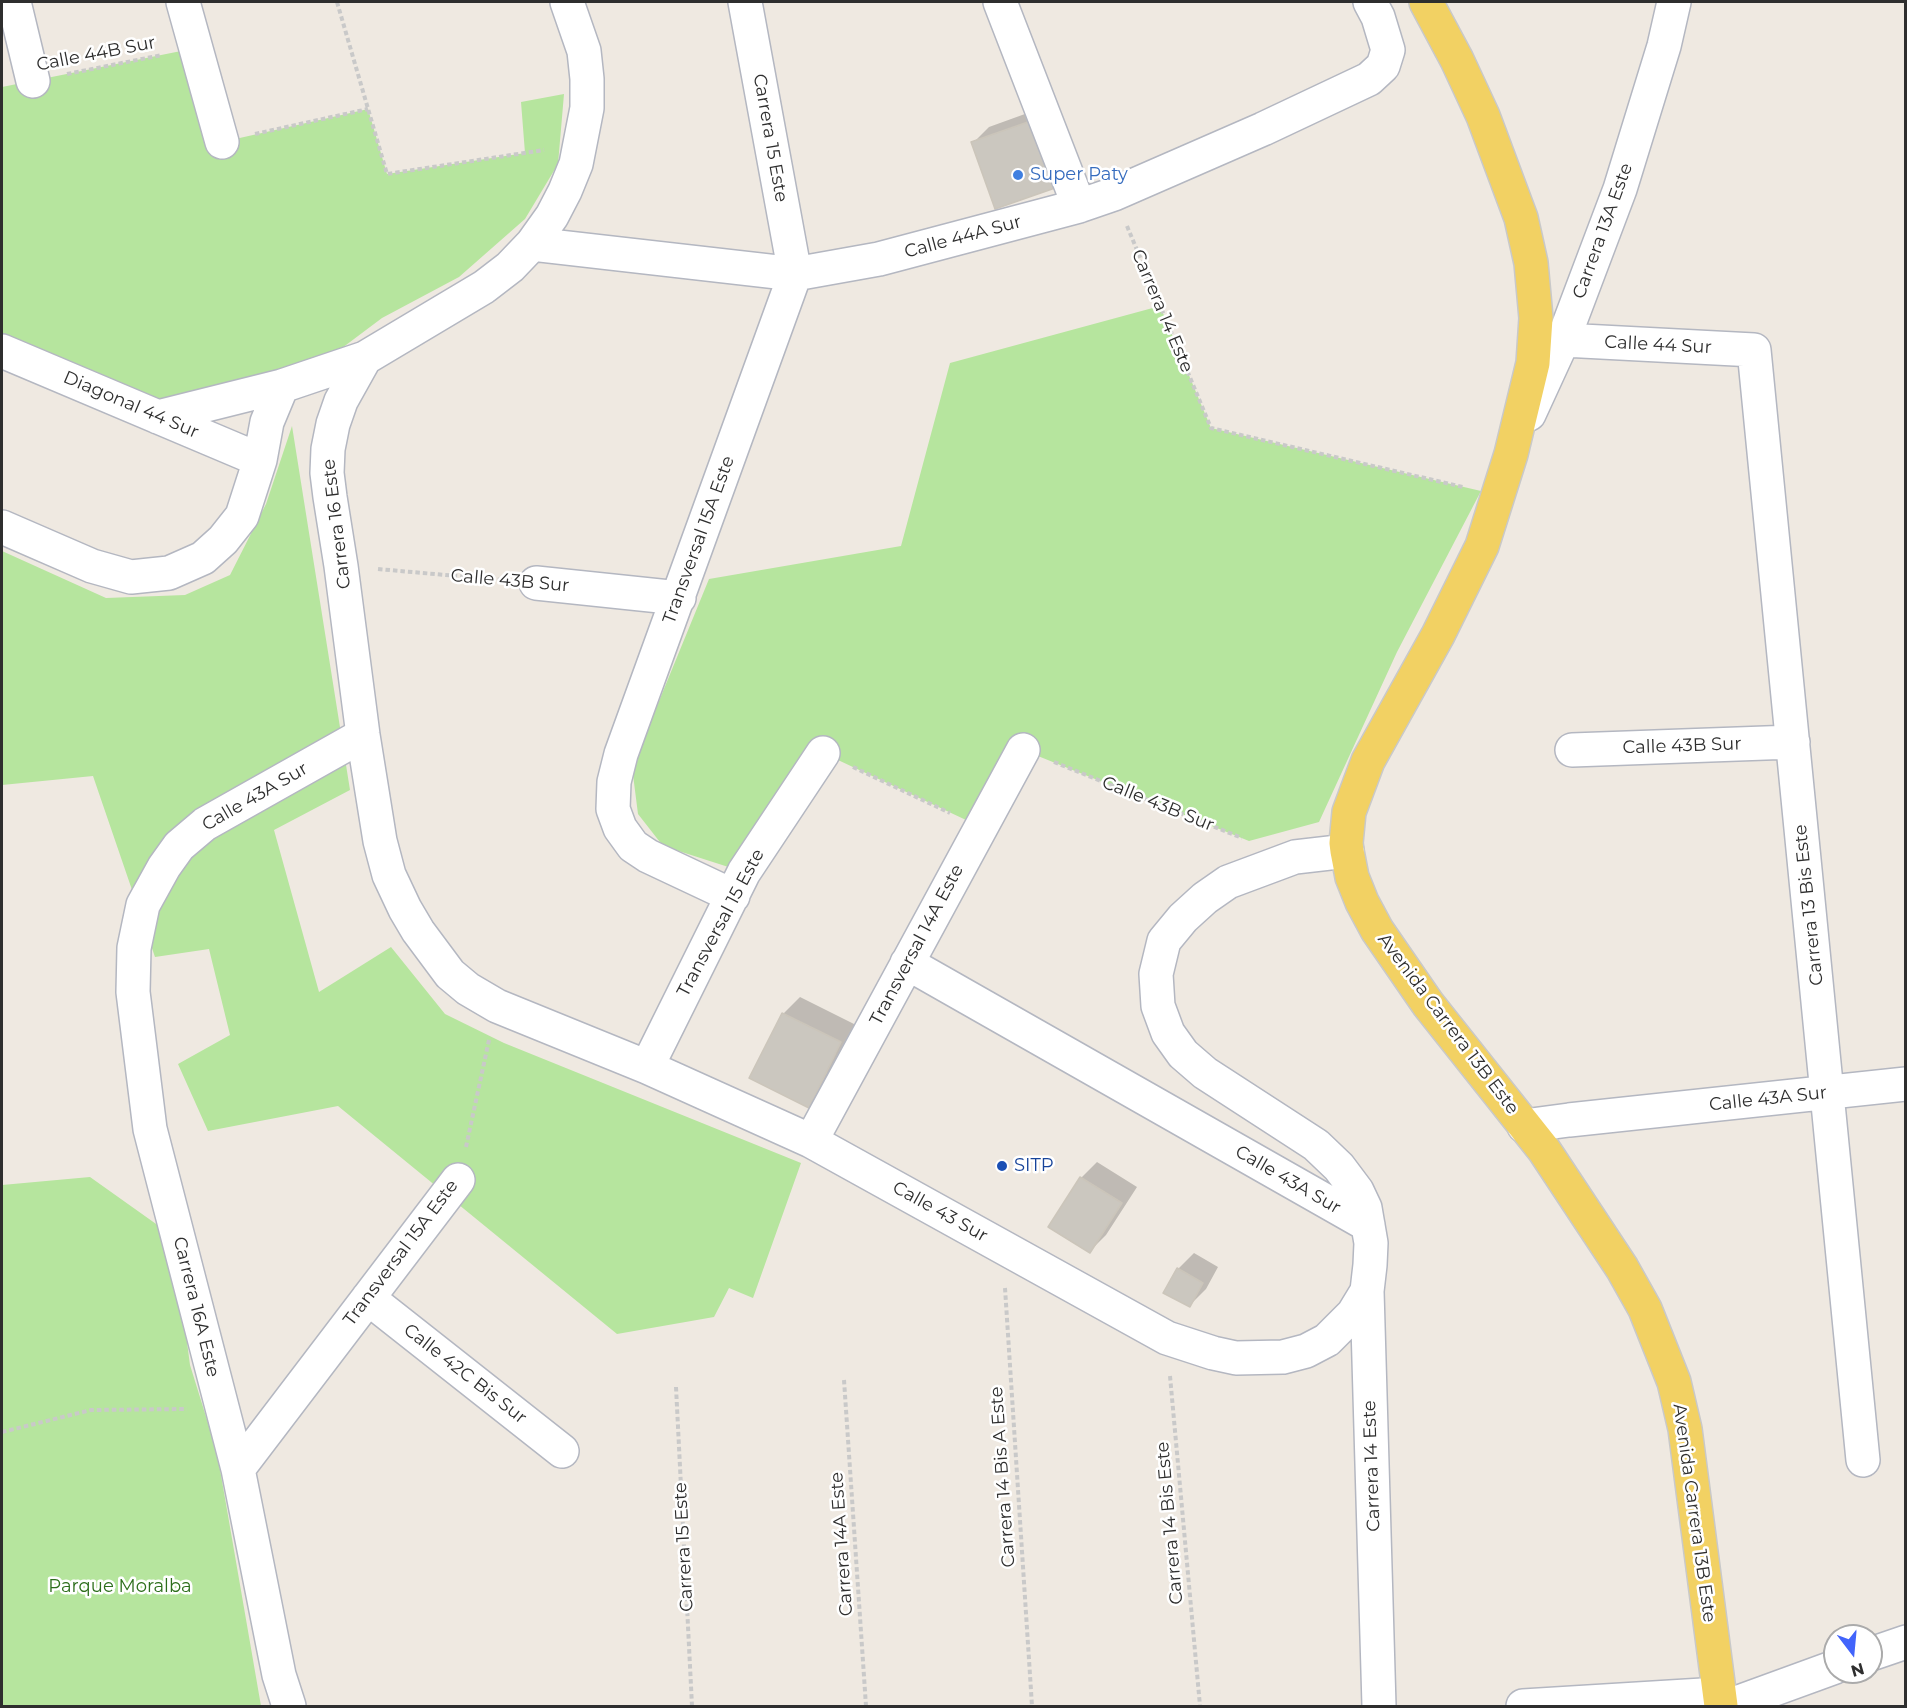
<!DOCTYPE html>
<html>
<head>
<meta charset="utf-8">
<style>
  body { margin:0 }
  #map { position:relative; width:1907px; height:1708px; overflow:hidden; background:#efe9e1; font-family:Montserrat,sans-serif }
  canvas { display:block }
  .frame { position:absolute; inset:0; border:3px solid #2e2e2e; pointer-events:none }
  .north { position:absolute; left:1823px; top:1624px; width:60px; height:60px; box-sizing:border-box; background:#fff; border:2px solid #ababab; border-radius:50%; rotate:164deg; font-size:16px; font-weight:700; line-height:24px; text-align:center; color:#2e2e2e }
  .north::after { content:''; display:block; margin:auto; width:21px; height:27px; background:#4264fb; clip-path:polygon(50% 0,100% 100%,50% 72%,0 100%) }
</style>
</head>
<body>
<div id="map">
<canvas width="1907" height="1708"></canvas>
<div class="frame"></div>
<div class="north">N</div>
</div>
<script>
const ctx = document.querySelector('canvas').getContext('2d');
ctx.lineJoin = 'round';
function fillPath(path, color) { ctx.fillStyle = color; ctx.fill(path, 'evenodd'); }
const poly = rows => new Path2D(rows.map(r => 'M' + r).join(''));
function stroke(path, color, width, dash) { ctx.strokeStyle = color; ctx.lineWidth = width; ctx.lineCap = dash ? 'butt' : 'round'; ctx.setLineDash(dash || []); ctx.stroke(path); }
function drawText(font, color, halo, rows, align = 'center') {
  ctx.font = font + ' Montserrat,sans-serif'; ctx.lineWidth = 5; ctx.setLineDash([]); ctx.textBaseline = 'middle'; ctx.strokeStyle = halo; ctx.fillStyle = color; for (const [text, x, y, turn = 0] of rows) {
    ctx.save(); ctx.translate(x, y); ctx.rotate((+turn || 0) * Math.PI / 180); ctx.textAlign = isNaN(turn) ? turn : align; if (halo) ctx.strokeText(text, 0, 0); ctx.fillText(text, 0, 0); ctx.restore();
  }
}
fillPath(poly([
  [196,48,222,142,368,109,387,174,525,153,521,102,564,94,558,164,525,219,459,277,382,318,314,369,160,414,2,339,2,87],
  [1160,306,1211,428,1481,491,1397,652,1319,822,1249,841,1023,750,981,827,823,753,744,872,663,846,638,814,632,767,709,579,901,546,950,363],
  [292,426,350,790,274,830,319,992,391,947,445,1014,504,1043,801,1163,753,1298,729,1288,714,1317,617,1334,338,1106,208,1131,178,1064,230,1035,209,949,155,957,93,776,2,785,2,551,106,598,185,595,230,575,266,504],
  [90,1177,173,1236,190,1365,217,1452,261,1706,2,1706,2,1185]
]), '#b6e59e');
fillPath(poly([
  [1047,106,996,207,973,143,989,127],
  [800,997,856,1025,825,1090,809,1106,751,1077,783,1014],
  [1097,1162,1137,1187,1106,1235,1090,1251,1081,1178],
  [1194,1253,1218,1267,1206,1289,1189,1306,1178,1269]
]), '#0003');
const building = poly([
  [1031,121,1055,188,995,209,971,142,1031,121],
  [782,1013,841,1042,809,1108,749,1078,782,1013],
  [1080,1177,1122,1203,1090,1253,1048,1227,1080,1177],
  [1177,1268,1203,1283,1190,1307,1163,1293,1177,1268]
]);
fillPath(building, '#cbc7bf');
stroke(building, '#cbc5ba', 1.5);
const minor = poly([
  [14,2,33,81],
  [183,2,222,142],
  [567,2,584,51,587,79,587,108,576,164,565,191,552,216,532,244,510,267,484,287,365,358,341,401,333,424,328,449,327,473,330,497,341,566,363,735,380,841,389,875,405,909,418,931,450,974,468,989,497,1006,647,1067,811,1141,1167,1338,1213,1353,1236,1358,1283,1357,1306,1351,1327,1340,1353,1314,1367,1291],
  [1000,2,1079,206],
  [532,244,795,274,879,259,1079,206,1114,194,1263,129,1369,79,1383,66,1388,50,1378,17,1370,2],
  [1563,340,1754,350,1863,1460],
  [2,351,260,460],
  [1529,414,1563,340,1620,189,1664,46,1674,2],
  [158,417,282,386],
  [2,527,92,566,131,577,169,573,203,558,223,540,242,516,260,460,267,422,282,386,365,358],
  [536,583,679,598],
  [1572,750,1793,742],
  [1347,851,1295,857,1228,882,1205,898,1183,918,1164,941,1156,974,1158,1006,1168,1033,1183,1054,1205,1073,1316,1145,1339,1167,1357,1191,1365,1208,1371,1243,1370,1265,1367,1291,1379,1706],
  [733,896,648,856,633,846,620,828,613,809,614,782,621,754,795,274,745,2],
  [907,963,1368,1225],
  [647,1067,744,872,823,753],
  [1524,1126,1569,1120,1906,1084],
  [811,1141,1023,750],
  [368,1298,562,1451],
  [238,1469,458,1180],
  [1871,1654,1906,1642],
  [289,1706,279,1675,238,1469,150,1129,133,992,134,948,143,905,164,867,179,846,205,824,363,735],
  [1523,1706,1719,1694],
  [1728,1706,1835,1667]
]);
const major = poly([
  [1426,2,1457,60,1483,116,1521,218,1531,263,1536,318,1533,363,1511,454,1482,546,1438,635,1368,761,1349,812,1346,843,1347,851,1352,877,1362,902,1377,930,1428,1004,1544,1150,1622,1268,1645,1309,1674,1382,1685,1429,1721,1706]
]);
stroke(minor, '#b4b7c1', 36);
stroke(major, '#c9c9c9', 36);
stroke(poly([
  [337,2,387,174,544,150],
  [67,74,162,55],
  [255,134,368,109],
  [1127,226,1211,428,1463,487],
  [378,569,502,580],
  [1054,762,1242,838],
  [853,767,950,813],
  [466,1147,489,1040],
  [1005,1288,1032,1706],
  [1170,1376,1200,1706],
  [844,1380,866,1706],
  [676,1387,692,1706],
  [2,1432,91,1410,187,1409]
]), '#c9c9c9', 4, [4.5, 3]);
stroke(minor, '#fff', 33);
stroke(major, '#f2d163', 33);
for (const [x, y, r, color] of [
  [1018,175,6,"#3f7fe0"],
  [1002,1166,6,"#1a4fb4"]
]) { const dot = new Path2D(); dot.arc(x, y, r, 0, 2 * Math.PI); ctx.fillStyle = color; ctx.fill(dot); stroke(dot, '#fff', 2); }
drawText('18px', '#2e2e2e', '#fff', [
  ["Calle 44B Sur",96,54,-11],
  ["Carrera 15 Este",770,138,80],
  ["Carrera 13A Este",1603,231,-70],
  ["Calle 44A Sur",963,237,-15],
  ["Carrera 14 Este",1162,311,67],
  ["Calle 44 Sur",1658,345,3],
  ["Diagonal 44 Sur",131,405,23],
  ["Carrera 16 Este",337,524,-97],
  ["Transversal 15A Este",699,540,-70],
  ["Calle 43B Sur",510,581,5],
  ["Calle 43B Sur",1682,746,-2],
  ["Calle 43A Sur",255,797,-30],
  ["Calle 43B Sur",1158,804,22],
  ["Carrera 13 Bis Este",1809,905,-96],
  ["Transversal 15 Este",721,923,-62],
  ["Transversal 14A Este",917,945,-62],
  ["Avenida Carrera 13B Este",1448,1024,53],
  ["Calle 43A Sur",1768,1099,-6],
  ["Calle 43A Sur",1288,1180,30],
  ["Calle 43 Sur",940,1212,29],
  ["Transversal 15A Este",401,1253,-53],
  ["Carrera 16A Este",196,1307,76],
  ["Calle 42C Bis Sur",465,1374,38],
  ["Carrera 14 Este",1372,1466,-92],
  ["Carrera 14 Bis A Este",1003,1477,-94],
  ["Avenida Carrera 13B Este",1694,1513,82],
  ["Carrera 14 Bis Este",1170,1523,-95],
  ["Carrera 14A Este",842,1544,-94],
  ["Carrera 15 Este",684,1547,-93]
]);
drawText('18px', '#366cbe', '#fff', [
  ["Super Paty",1030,175]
], 'left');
drawText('18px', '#164399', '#fff', [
  ["SITP",1014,1166]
], 'left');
drawText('18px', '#2c6e1b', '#fff', [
  ["Parque Moralba",120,1587]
]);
</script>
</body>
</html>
